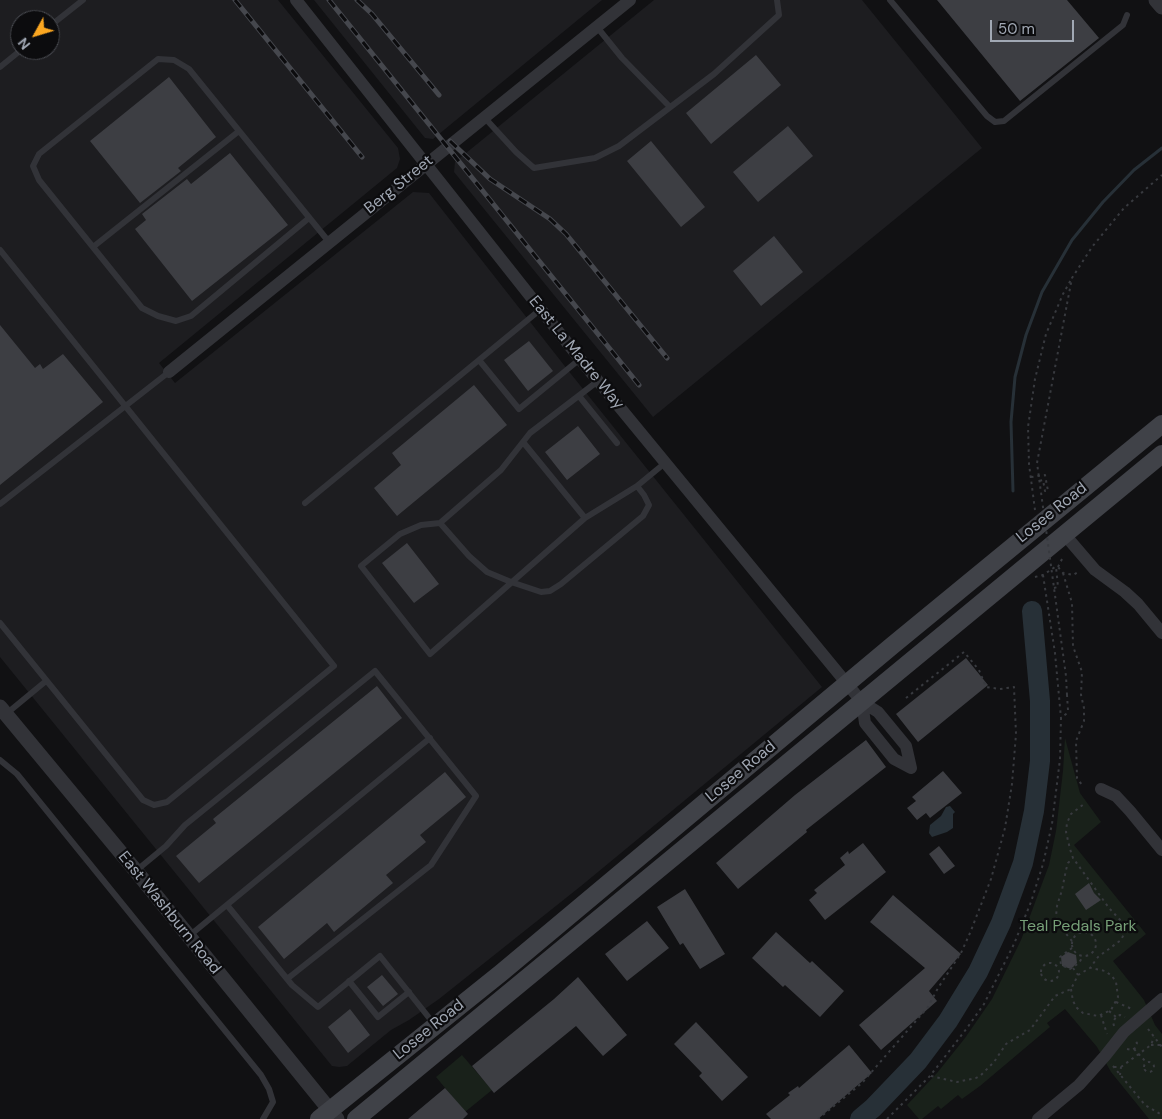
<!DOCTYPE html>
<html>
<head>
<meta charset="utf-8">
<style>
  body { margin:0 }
  #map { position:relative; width:1162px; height:1119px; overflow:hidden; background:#111113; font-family:"DM Sans",sans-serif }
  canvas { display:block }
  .north { position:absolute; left:10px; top:10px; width:50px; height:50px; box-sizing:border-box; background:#0c0c0e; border:1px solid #484a50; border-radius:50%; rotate:231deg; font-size:14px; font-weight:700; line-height:20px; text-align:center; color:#a1a8b4 }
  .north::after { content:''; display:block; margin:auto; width:18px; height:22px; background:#fba721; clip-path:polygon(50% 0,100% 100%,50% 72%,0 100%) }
  .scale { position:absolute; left:990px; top:20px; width:84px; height:22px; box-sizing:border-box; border:2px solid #a1a8b4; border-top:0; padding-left:6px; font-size:15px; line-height:18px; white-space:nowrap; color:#a1a8b4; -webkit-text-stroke:4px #0c0c0e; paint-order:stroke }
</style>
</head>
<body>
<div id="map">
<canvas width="1162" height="1119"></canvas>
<div class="north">N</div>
<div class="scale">50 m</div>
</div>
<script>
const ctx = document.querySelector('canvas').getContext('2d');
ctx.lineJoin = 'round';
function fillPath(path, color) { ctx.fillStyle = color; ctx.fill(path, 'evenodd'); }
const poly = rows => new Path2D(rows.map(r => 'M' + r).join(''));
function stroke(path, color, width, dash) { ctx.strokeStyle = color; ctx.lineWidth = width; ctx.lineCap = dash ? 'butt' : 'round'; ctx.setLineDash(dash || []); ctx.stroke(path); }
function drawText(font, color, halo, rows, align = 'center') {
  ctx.font = font + ' "DM Sans",sans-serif'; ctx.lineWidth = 4.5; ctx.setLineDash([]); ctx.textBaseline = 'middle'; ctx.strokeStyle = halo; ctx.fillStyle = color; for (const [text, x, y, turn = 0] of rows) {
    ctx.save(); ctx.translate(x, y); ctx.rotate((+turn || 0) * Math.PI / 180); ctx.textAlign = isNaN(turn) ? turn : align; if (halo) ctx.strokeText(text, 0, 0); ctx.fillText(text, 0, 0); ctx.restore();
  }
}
fillPath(poly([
  [0,0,278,0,398,148,400,159,397,168,159,363,175,383,413,192,429,193,571,374,822,687,581,886,439,999,409,1020,391,1030,347,1066,339,1067,332,1066,0,657],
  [20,20,50,20,50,50,20,50],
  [314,0,602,0,433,139,425,138],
  [654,0,862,0,982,148,653,417,454,172,455,162]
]), '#1d1d20');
fillPath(poly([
  [1065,738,1080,793,1101,822,1074,845,1146,934,1113,961,1144,1000,1155,1025,1162,1034,1162,1119,1149,1119,1111,1072,1097,1047,1065,1009,1047,1023,1050,1027,980,1086,962,1099,958,1095,941,1109,938,1106,922,1119,919,1119,907,1105,937,1073,965,1038,992,999,1021,940,1049,865,1056,831,1063,771],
  [462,1055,492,1090,465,1112,436,1077]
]), '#19211a');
fillPath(poly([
  [950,806,955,812,953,814,953,828,947,832,932,837,929,833,930,825,941,816,946,807]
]), '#273037');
stroke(poly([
  [1013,491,1011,422,1015,377,1026,335,1042,292,1072,240,1103,202,1134,170,1162,148]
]), '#273037', 3);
stroke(poly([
  [860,1119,873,1108,918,1061,948,1021,978,972,1001,923,1023,863,1034,811,1040,761,1040,701,1032,611]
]), '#273037', 20);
fillPath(poly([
  [937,0,1067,0,1099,38,1020,101],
  [756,55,781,85,711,144,686,113],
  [169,77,216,137,178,168,181,171,140,203,90,141],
  [788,126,813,156,758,202,733,172],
  [651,141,705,207,681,227,627,161],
  [230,153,288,225,192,301,135,229,146,220,142,214,187,179,191,184],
  [774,236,803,272,761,306,733,271],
  [0,325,35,368,40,364,43,369,63,354,103,402,0,485],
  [529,341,553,371,528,391,504,360],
  [474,385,507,425,397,516,374,488,401,465,392,453],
  [578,426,600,454,567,480,545,452],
  [407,543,439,584,414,603,382,563],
  [966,658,988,685,918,742,896,714],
  [377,686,402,718,199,883,176,856,216,823,213,819],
  [866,740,886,767,806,830,807,832,738,889,716,863,795,795],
  [943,771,962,793,930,818,926,813,917,820,907,808,916,801,912,797],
  [445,772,466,797,420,835,426,842,386,875,393,883,334,932,327,923,284,959,258,927],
  [863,843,886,872,825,920,809,900,817,893,814,890,845,865,840,858,848,851,849,854],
  [939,846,955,866,944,874,929,854],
  [1089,883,1094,893,1101,900,1086,910,1075,894],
  [685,889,725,954,700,969,683,943,680,945,657,907],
  [893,895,961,954,929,991,937,1001,881,1050,859,1025,925,968,870,922],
  [647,921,669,948,627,981,605,954],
  [776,932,810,963,812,961,844,991,820,1017,785,985,783,987,752,958],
  [1068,952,1076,955,1077,963,1071,969,1062,966,1061,957],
  [382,975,398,994,383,1006,367,987],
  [578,977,627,1035,603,1056,576,1026,494,1093,472,1066,554,999],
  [350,1009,370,1035,348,1053,328,1027],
  [696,1022,748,1077,722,1101,699,1076,702,1073,674,1044],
  [849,1045,872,1073,818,1119,771,1119,766,1114,790,1095,788,1093,798,1086,799,1088],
  [445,1088,468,1114,463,1119,408,1119]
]), '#3d3e43');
stroke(poly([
  [1067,304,1072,278,1092,247,1124,208,1162,175],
  [1031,477,1045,475,1048,491,1045,491,1043,480,1039,481],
  [1035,510,1029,464,1028,427,1035,379,1046,334,1063,294,1072,278],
  [1058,567,1062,559],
  [1063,573,1072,603,1073,646,1082,672,1081,695,1084,708,1084,721,1076,741,1077,778,1082,785],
  [1043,575,1055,653,1061,718],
  [1035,577,1043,575,1055,567,1058,567,1063,573,1073,575,1078,572],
  [1054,588,1058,587,1056,567],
  '1072 944a12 12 0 1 1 24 0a12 12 0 1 1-24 0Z',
  [1072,941,1058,924,1056,916,1057,906,1062,890,1066,870,1068,863,1073,858],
  [1072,948,1060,957,1061,965,1070,969,1079,963,1083,956],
  '1041 972a9 9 0 1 1 18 0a9 9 0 1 1-18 0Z',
  [1073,968,1078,975],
  [1071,989,1073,1001,1077,1008,1083,1013,1098,1016,1111,1010,1118,997,1116,982,1112,976,1105,971,1091,968],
  [1116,1002,1132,1009],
  [1109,1011,1116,1017],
  [1101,1015,1107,1034],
  [1114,1026,1113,1022,1116,1017,1120,1015,1125,1017],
  [1148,1029,1162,1047],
  [1151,1045,1161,1045],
  [1127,1049,1132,1050,1135,1048,1137,1043,1135,1040],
  [1134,1049,1146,1062],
  '1144 1067a5 5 0 1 1 10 0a5 5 0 1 1-10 0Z',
  [1113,1066,1145,1105,1162,1115],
  [1114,1067,1121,1067,1120,1075],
  [1121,1067,1151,1045,1154,1037],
  [931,1076,957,1082,976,1078,981,1075,994,1062,1006,1044,1030,1030,1055,996,1071,989,1078,975,1090,968,1098,957,1121,940,1124,934,1125,929,1123,923,1109,908,1073,858,1070,849,1066,832,1067,823,1071,814,1084,804],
  [818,1119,862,1083,928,1007,938,988,961,953,970,933,991,879,1005,828,1012,784,1016,734,1014,687,1000,689,986,687,979,670,964,652,906,698],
  [887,1119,930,1076,967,1028,984,1004,1014,944,1031,902,1043,864,1052,824,1060,759,1061,718,1066,714,1068,710,1067,695]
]), '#383a3f', 2, [2.5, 4]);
stroke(poly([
  [890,0,987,116,995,122,1004,121,1123,25,1127,15],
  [50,26,83,0],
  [597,27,622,58,670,107],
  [0,67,21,50],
  [484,117,516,152,534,168,595,158,619,146,714,74,779,15,777,0],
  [309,218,191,316,176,321,158,316,142,308,39,180,33,166,39,154,158,59,174,60,189,69,329,242],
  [93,247,239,131],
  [0,250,334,666,167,802,154,805,143,800,0,623],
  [479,360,519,409,580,359],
  [579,396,617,443],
  [523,442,585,518,430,654,361,566,400,534,421,525,440,523,501,470,530,433,598,381],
  [305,503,541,309],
  [0,504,169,372],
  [585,518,637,486,665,463],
  [440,523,469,556,487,572,511,582,541,592,550,591,561,584,643,516,649,505,644,495,637,486],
  [6,714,46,681],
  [0,760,17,774,261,1075,269,1089,273,1102,263,1119],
  [137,870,166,846,185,825,375,671,476,796,431,865,287,979],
  [227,905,292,985,318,1007,380,956,434,1024],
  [189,936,430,738],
  [349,981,378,1017,409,992]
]), '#323338', 6);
stroke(poly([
  [296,0,580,359,862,702,878,712,906,746,911,768],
  [169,372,630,0],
  [1065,535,1095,570,1125,592,1138,604,1162,633],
  [862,702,865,723,894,759,911,768],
  [1101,789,1116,796,1130,811,1162,850],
  [1038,1119,1079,1085,1105,1056,1124,1032,1162,999]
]), '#323338', 12);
stroke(poly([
  [1156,0,1162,7],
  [0,707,136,871,337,1119]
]), '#323338', 15);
stroke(poly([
  [319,1119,501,973,893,645,1162,424],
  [356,1119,1162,454]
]), '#404248', 18);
const rail = poly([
  [235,0,362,157],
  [329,0,639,385],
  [357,0,372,14,439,95],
  [450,141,490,179,550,219,566,234,667,358]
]);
stroke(rail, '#45474d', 5);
stroke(rail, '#0c0c0e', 3, [9]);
stroke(poly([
  [1067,695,1066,676,1037,463,1067,304]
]), '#383a3f', 2, [2.5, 4]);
drawText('16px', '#a1a8b4', '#0c0c0e', [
  ["Berg Street",399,185,-39],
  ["East La Madre Way",576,353,51],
  ["Losee Road",1052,513,-39],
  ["Losee Road",741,772,-40],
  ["East Washburn Road",169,913,51],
  ["Losee Road",429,1030,-39]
]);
drawText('16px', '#77a078', '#0c0c0e', [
  ["Teal Pedals Park",1078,927]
]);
</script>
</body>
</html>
